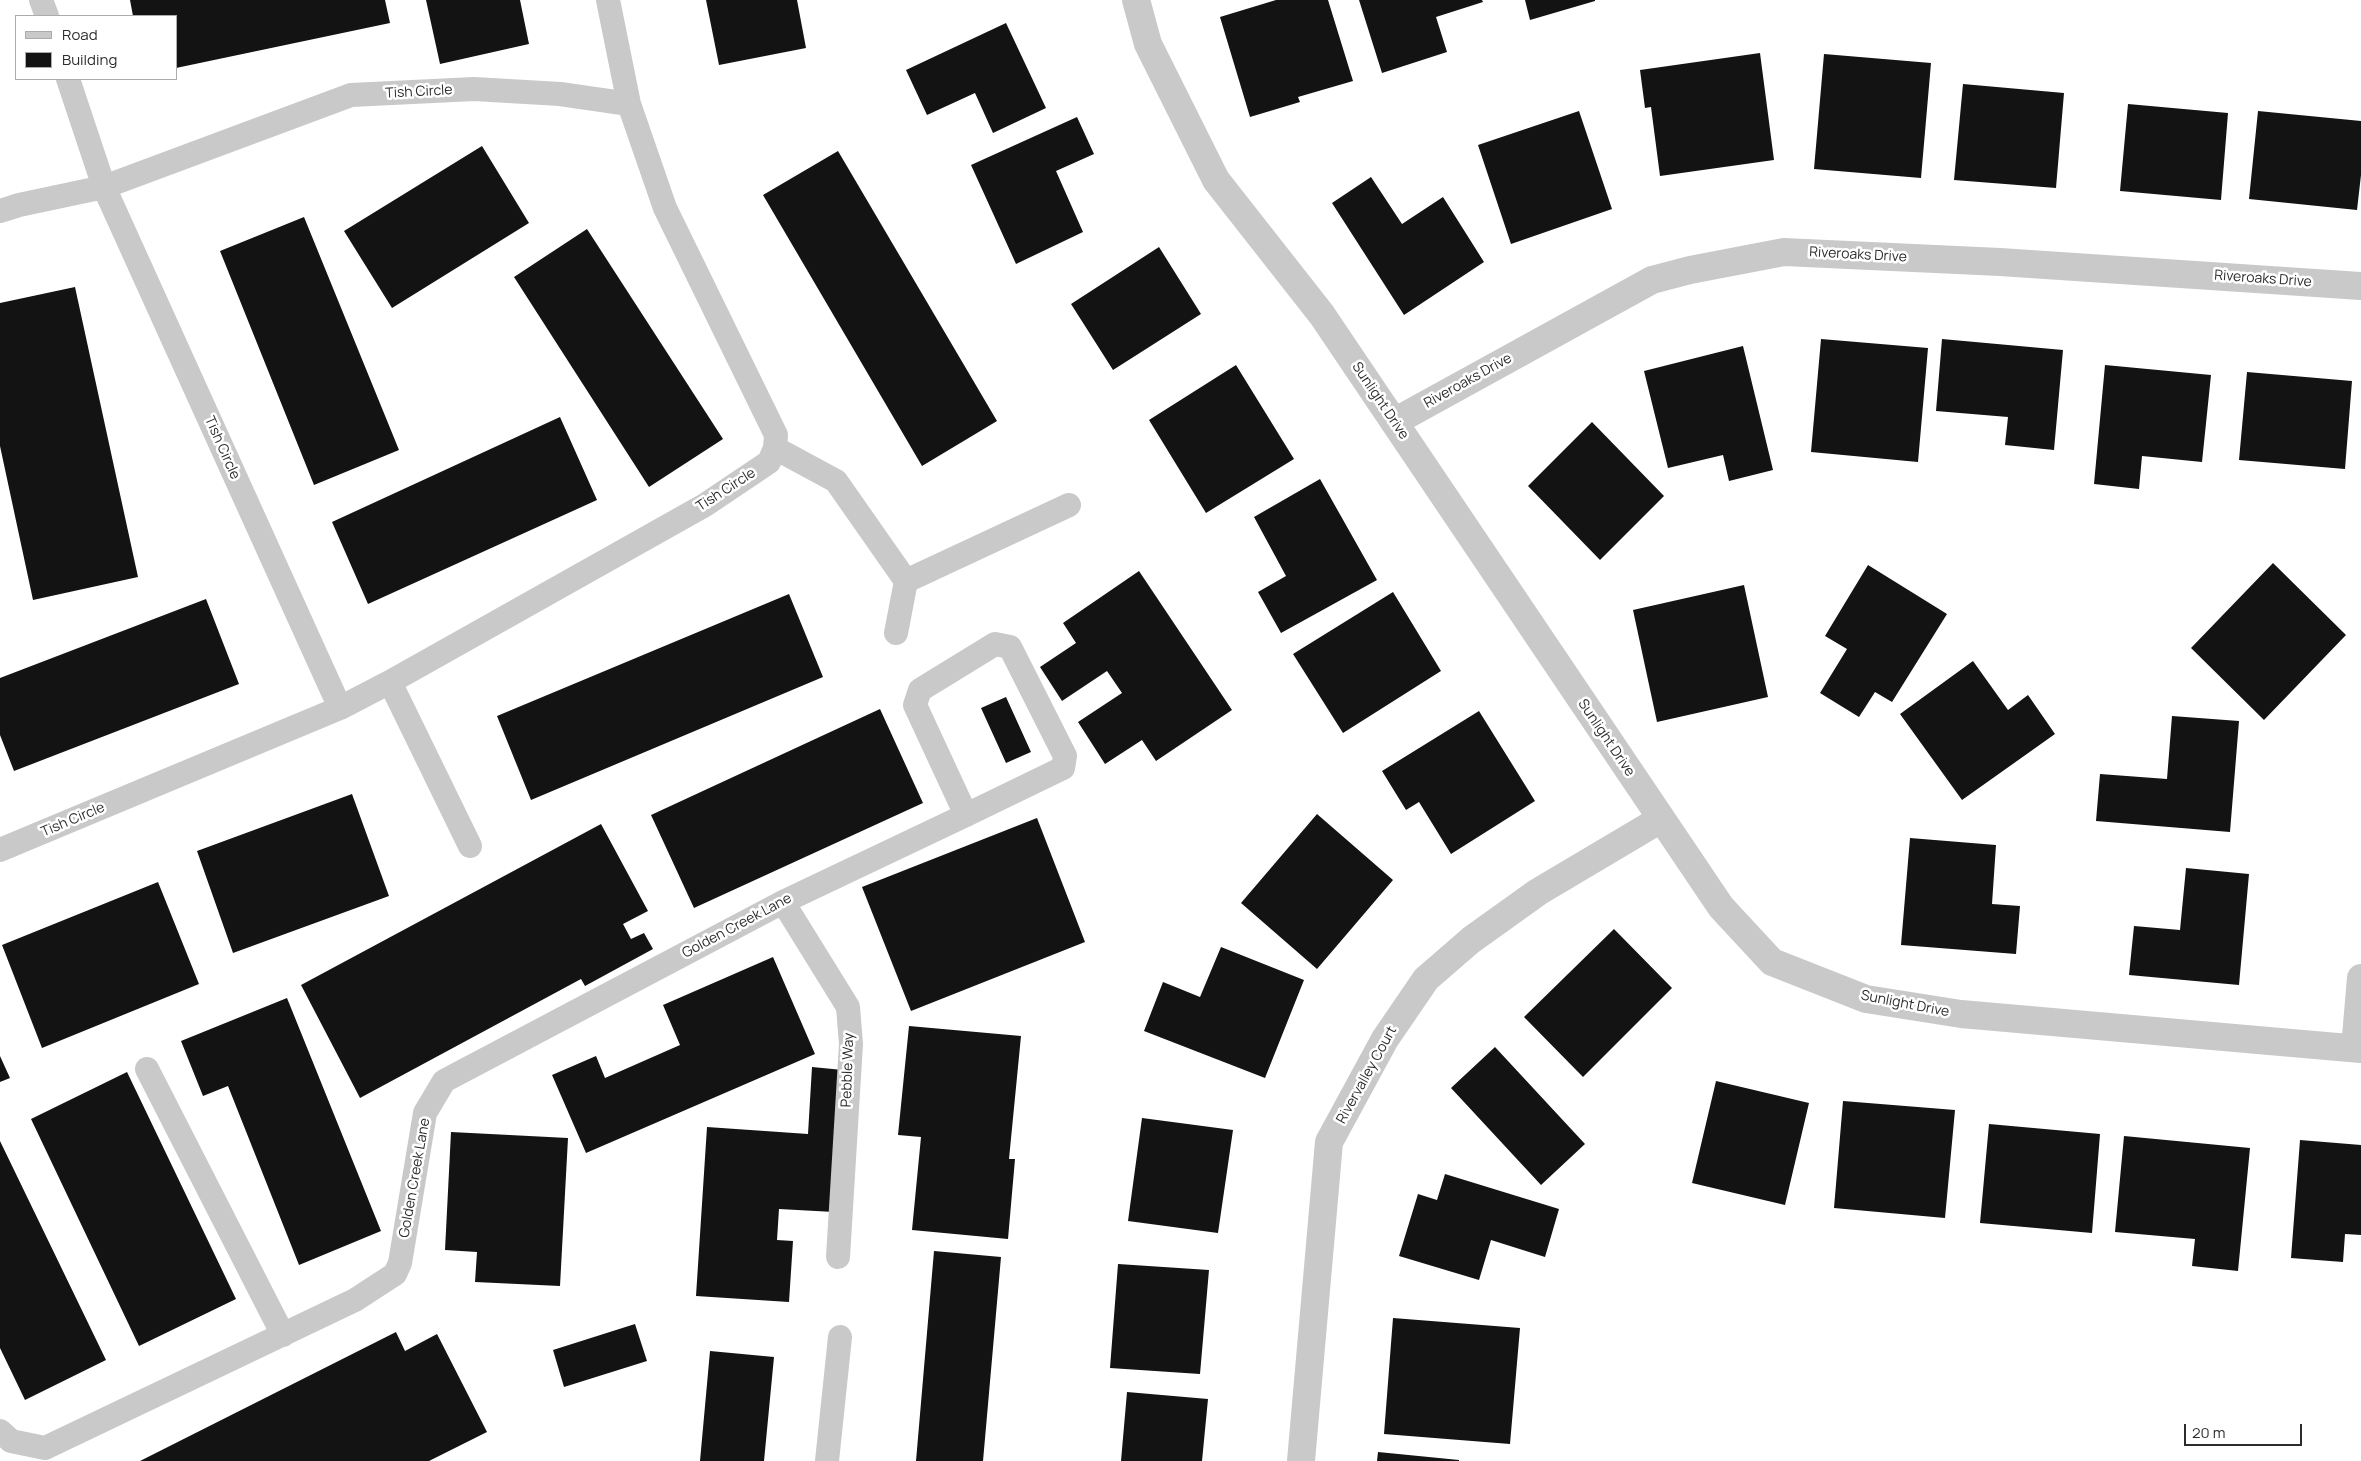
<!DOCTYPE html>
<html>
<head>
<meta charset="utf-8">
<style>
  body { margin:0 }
  #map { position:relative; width:2361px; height:1461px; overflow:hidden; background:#fff; font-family:Manrope,sans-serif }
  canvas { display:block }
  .legend { position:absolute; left:15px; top:15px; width:162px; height:65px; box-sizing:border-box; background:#fff; border:1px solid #ababab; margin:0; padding:6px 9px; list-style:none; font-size:15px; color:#2c2c2c }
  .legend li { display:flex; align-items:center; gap:10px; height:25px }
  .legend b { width:25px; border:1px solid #ababab }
  .scale { position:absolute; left:2184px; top:1424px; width:118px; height:22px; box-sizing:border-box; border:2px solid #2c2c2c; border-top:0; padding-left:6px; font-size:15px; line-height:18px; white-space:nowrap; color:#2c2c2c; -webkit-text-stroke:4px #fff; paint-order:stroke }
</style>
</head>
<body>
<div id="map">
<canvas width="2361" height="1461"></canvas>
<ul class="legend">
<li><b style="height:6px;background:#c9c9c9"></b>Road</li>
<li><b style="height:14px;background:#131313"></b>Building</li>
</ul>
<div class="scale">20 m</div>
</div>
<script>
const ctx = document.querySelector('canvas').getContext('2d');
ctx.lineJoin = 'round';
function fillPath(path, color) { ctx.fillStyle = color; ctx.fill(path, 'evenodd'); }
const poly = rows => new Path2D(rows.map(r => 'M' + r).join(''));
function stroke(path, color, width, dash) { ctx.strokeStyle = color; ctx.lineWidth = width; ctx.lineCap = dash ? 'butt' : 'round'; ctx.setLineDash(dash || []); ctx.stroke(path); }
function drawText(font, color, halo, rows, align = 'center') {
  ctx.font = font + ' Manrope,sans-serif'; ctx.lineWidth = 5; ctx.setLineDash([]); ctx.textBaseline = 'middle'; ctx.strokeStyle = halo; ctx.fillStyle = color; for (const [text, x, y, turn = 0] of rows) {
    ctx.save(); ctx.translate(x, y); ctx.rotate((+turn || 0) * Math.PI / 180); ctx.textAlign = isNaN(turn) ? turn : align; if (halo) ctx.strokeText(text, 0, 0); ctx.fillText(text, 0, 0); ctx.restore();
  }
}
fillPath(poly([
  [130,0,385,0,390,23,176,68,176,16,133,16],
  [426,0,520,0,529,44,440,64],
  [706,0,797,0,806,48,719,65],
  [1276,0,1328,0,1353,81,1298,97,1300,102,1250,117,1220,17],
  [1359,0,1482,0,1483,2,1436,17,1447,52,1382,73],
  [1525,0,1595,0,1595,1,1530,20],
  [1006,23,1046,108,993,133,975,93,927,115,906,70],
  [1760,53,1774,160,1660,176,1651,107,1645,108,1640,70],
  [1824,54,1931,63,1921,178,1814,169],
  [1963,84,2064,93,2056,188,1954,180],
  [2128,104,2228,113,2221,200,2120,191],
  [1579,111,1612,209,1511,244,1478,145],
  [2258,111,2361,121,2361,175,2357,210,2249,199],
  [1077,117,1094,154,1056,171,1083,232,1016,264,971,165],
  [482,146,529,223,392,308,344,231],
  [838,151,997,421,922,466,763,195],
  [1371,177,1402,224,1443,197,1484,262,1404,315,1332,203],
  [304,217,399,450,314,485,220,251],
  [587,229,723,439,649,487,514,277],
  [1159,247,1201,314,1113,370,1071,304],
  [75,287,138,577,33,600,0,446,0,303],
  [1821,339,1928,348,1918,462,1811,452],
  [1942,339,2063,350,2054,450,2005,445,2008,417,1936,411],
  [1743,346,1773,470,1729,481,1723,455,1668,468,1644,371],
  [1236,365,1294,459,1206,513,1149,420],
  [2105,365,2211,375,2202,462,2142,456,2139,489,2094,484],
  [2247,372,2352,381,2345,469,2239,460],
  [560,417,597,500,368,604,332,522],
  [1592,422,1664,496,1600,560,1528,486],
  [1320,479,1377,580,1281,633,1258,592,1286,576,1254,517],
  [2273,563,2346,635,2264,720,2191,648],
  [1868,565,1947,614,1892,702,1875,692,1859,717,1820,693,1847,649,1825,636],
  [1139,571,1232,710,1156,761,1142,740,1105,764,1078,722,1122,693,1107,671,1062,701,1040,667,1076,643,1063,623],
  [1744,585,1768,697,1657,722,1633,610],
  [1393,592,1441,671,1343,733,1293,654],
  [789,594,823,677,531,800,497,716],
  [206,599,239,684,14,771,0,735,0,678],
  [1973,661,2008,710,2028,695,2055,734,1962,800,1900,714],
  [1006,697,1031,752,1006,763,981,708],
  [880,709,923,803,694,908,651,815],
  [1479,711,1535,801,1451,854,1419,802,1406,810,1382,771],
  [2172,716,2239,721,2230,832,2096,821,2100,774,2167,779],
  [352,794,389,896,233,953,197,851],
  [1317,814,1393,880,1317,969,1241,903],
  [1037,818,1085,942,911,1011,862,887],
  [601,824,648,911,623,924,631,939,644,933,653,949,585,986,581,979,360,1098,301,985],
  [1910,838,1996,845,1992,904,2020,906,2016,954,1901,945],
  [2186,868,2249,874,2239,985,2129,975,2134,926,2180,930],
  [158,882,199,984,42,1048,2,945],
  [1614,929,1672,988,1583,1077,1524,1017],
  [1221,947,1304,980,1265,1078,1144,1031,1163,982,1200,997],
  [773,957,815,1054,586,1153,552,1075,596,1056,605,1078,680,1045,663,1005],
  [287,998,381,1231,299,1265,228,1086,203,1096,181,1041],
  [909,1026,1021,1036,1009,1159,1015,1159,1008,1239,912,1230,921,1137,898,1135],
  [1495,1047,1585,1144,1541,1185,1451,1088],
  [0,1056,10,1078,0,1082],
  [812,1067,843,1070,834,1212,779,1209,777,1240,793,1241,789,1302,696,1296,707,1127,808,1134],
  [127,1072,236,1299,139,1346,31,1119],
  [1716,1081,1809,1103,1785,1205,1692,1183],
  [1843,1101,1955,1110,1945,1218,1834,1208],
  [1142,1118,1233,1130,1218,1233,1128,1221],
  [1989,1124,2100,1134,2092,1233,1980,1223],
  [451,1132,568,1138,560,1286,475,1282,477,1252,445,1250],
  [2124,1136,2250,1148,2238,1271,2192,1266,2195,1239,2115,1232],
  [2300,1140,2361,1145,2361,1235,2345,1234,2343,1262,2291,1258],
  [0,1141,106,1360,25,1400,0,1348],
  [1445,1174,1559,1209,1545,1257,1491,1240,1479,1280,1399,1256,1418,1194,1437,1200],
  [934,1251,1001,1257,983,1461,916,1461],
  [1118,1264,1209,1270,1200,1374,1110,1368],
  [1393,1318,1520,1328,1510,1444,1384,1434],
  [635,1324,647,1361,564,1387,553,1350],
  [396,1332,405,1351,437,1334,487,1432,429,1461,140,1461],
  [710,1351,774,1357,764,1461,700,1461],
  [1127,1392,1208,1399,1202,1461,1121,1461],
  [1378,1452,1459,1460,1459,1461,1377,1461]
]), '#131313');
stroke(poly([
  [41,0,47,16],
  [608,0,629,104],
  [68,79,104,187,340,708],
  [0,211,19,205,104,187,351,95,474,89,560,94,629,104,665,208,776,435,775,448,769,462,705,505,390,682,340,708,0,850],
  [775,448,836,481,906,581,896,633],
  [906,581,1069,505],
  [390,682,470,846],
  [783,902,848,1007,851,1044,838,1257],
  [147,1069,283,1335],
  [0,1431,11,1441,45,1448,355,1300,395,1274,400,1263,425,1113,444,1081,783,902,966,815,1063,768,1065,756,1010,647,995,644,920,690,915,705,966,815],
  [827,1461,840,1337]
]), '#c9c9c9', 24);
stroke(poly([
  [1136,0,1148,44,1216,180,1322,315,1721,907,1772,962,1866,999,1961,1014,2361,1049],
  [1394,422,1652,280,1690,270,1784,252,2000,262,2361,286],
  [2355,1048,2361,978],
  [1301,1461,1329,1142,1385,1039,1426,979,1471,940,1538,892,1661,819]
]), '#c9c9c9', 28);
drawText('14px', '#2c2c2c', '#fff', [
  ["Tish Circle",419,92,-3],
  ["Riveroaks Drive",1858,255,3],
  ["Riveroaks Drive",2263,279,4],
  ["Riveroaks Drive",1468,381,-29],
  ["Sunlight Drive",1380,401,56],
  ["Tish Circle",222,448,66],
  ["Tish Circle",726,490,-33],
  ["Sunlight Drive",1606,738,56],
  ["Tish Circle",73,820,-23],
  ["Golden Creek Lane",737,926,-28],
  ["Sunlight Drive",1905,1004,11],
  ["Pebble Way",848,1070,-88],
  ["Rivervalley Court",1367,1075,-61],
  ["Golden Creek Lane",415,1178,-80]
]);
</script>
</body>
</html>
